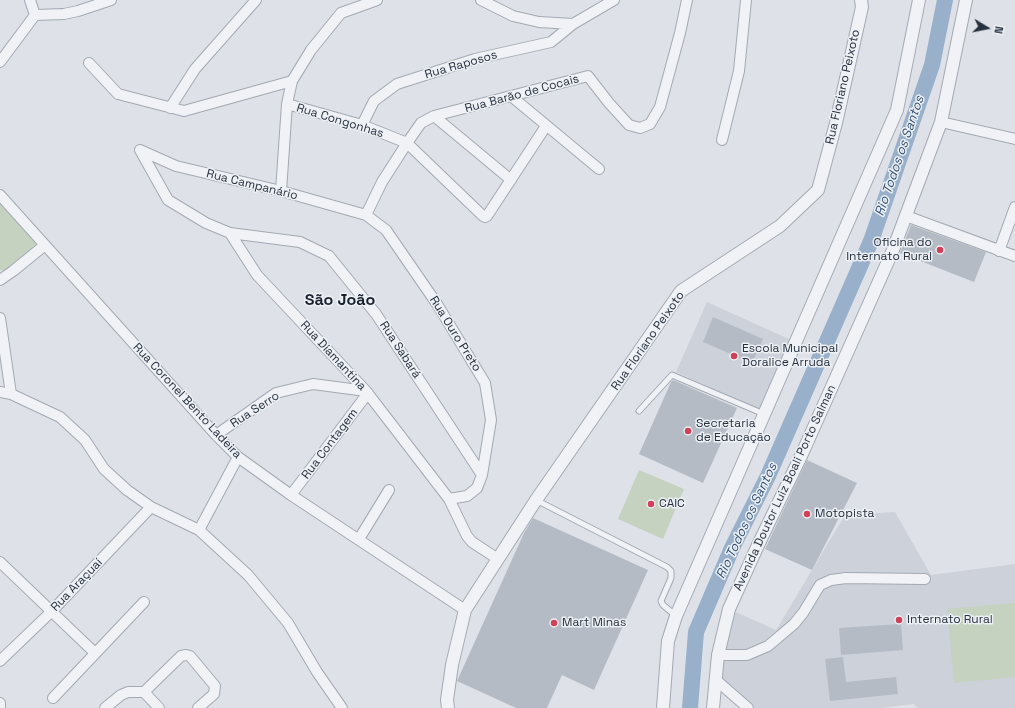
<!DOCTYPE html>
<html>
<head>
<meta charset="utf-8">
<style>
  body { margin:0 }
  #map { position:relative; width:1015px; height:708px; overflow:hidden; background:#dee2e8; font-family:"Space Grotesk",sans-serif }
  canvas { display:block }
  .north { position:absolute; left:967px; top:8px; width:40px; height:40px; -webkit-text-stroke:3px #edf1f5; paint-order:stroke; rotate:100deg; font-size:11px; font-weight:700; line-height:16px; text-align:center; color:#27303f }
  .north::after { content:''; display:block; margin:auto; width:14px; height:18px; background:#27303f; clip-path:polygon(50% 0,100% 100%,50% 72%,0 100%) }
</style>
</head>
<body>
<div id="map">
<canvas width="1015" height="708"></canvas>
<div class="north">N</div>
</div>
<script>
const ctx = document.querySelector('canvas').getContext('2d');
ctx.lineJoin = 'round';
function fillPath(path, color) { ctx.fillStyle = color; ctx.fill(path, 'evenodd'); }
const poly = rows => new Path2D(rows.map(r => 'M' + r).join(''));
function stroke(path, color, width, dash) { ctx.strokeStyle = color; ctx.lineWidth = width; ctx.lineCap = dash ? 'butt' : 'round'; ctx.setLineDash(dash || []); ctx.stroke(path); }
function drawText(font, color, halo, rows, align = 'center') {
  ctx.font = font + ' "Space Grotesk",sans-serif'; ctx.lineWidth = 3; ctx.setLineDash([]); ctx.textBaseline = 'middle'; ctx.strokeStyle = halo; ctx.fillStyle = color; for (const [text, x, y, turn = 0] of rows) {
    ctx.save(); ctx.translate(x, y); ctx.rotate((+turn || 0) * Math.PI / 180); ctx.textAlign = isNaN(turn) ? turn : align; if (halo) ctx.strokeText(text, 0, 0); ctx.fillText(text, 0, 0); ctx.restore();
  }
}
fillPath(poly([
  [707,302,791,340,760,410,676,372],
  [895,512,931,575,1015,564,1015,708,918,708,914,704,882,708,748,708,716,680,729,609,776,630,845,515]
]), '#ccd1da');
fillPath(poly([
  [0,198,38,242,10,272,0,270],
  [639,470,684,489,663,539,618,519],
  [1015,603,1015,677,954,683,947,609]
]), '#c4d2bf');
stroke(poly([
  [690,708,696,632,732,548,768,476,871,241,932,65,945,0]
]), '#98b0c9', 16);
fillPath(poly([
  [911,225,986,252,974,282,900,253],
  [713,317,763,339,752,363,703,342],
  [673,380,737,408,703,483,639,454,671,382],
  [807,460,857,483,812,570,765,549],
  [533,518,648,570,594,690,562,675,547,708,516,708,457,681,524,533],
  [901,624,903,650,841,655,839,628],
  [843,657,846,682,896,677,898,694,830,701,825,659]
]), '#b5bbc4');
const service = poly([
  [639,411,672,375,764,414],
  [536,500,667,567,671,571,671,578,661,601,663,605,675,615]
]);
const minor = poly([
  [30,0,35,15],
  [481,0,513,16,539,22,573,24,614,0],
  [35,15,64,14,78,11,111,0],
  [0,62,35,15],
  [89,63,118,94,184,111,292,81],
  [511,96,599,169],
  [287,104,362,125,407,143,483,216,485,217,487,216,546,126],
  [170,108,195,69,256,0],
  [434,116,511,180],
  [941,122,1015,139],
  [362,125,374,101,397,84,475,59,551,42,573,24],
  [722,140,739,71,746,0],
  [140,150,176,166,281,191,366,215,386,230,437,304,485,383,491,420,482,475,477,488,467,496,449,499,366,391,257,275,230,233],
  [140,150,168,200,206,223,230,233,300,242,329,256,376,314,482,475],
  [281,191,287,104,292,81,311,50,341,13,377,0],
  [0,195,216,435,238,457,291,495,465,610],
  [366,215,382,182,407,143,421,123,434,116,588,76,609,103,629,125,640,128,650,124,660,107,680,33,687,0],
  [906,216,1015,256],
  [999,251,1015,207],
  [0,280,13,271,45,245],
  [0,318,11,394,60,417,85,440,104,469,127,490,151,507,199,530,248,575,288,623,317,672,342,708],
  [0,392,11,394],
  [216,435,276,393,313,384,366,391],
  [291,495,368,393],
  [449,499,467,536,472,542,498,559],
  [199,530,238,457],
  [359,539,389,490],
  [0,562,95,653],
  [718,655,747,655,768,646,794,624,803,613,820,585,831,580,846,578,925,579],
  [0,661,51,612,151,507],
  [716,680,748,708],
  [144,692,159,708],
  [53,698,144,602],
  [0,703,0,708],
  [105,708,121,695,128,692,144,692,181,656,186,655,190,656,215,686,214,694,198,708]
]);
const tertiary = poly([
  [448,708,447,700,452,665,465,610,536,500,681,291,780,226,818,190,836,123,862,7,861,0],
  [663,708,668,641,676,616,897,110,919,0],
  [713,708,718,655,729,609,759,543,801,456,893,250,941,122,966,0]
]);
stroke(service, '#a3a9b2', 7);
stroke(minor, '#a3a9b2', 12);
stroke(tertiary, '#a3a9b2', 14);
stroke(service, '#f0f2f6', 5);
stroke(minor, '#f0f2f6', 10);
stroke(tertiary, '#f0f2f6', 12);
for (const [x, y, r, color] of [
  [940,250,4,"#d04058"],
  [734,356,4,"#d04058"],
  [688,431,4,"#d04058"],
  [651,504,4,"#d04058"],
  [807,514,4,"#d04058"],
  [899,620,4,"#d04058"],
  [554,623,4,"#d04058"]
]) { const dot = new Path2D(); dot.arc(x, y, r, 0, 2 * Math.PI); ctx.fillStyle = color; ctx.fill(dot); stroke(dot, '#edf1f5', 1.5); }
drawText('12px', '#27303f', '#edf1f5', [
  ["Rua Raposos",461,65,-16],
  ["Rua Floriano Peixoto",843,87,-77],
  ["Rua Barão de Cocais",522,94,-15],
  ["Rua Congonhas",340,121,17],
  ["Rua Campanário",252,185,14],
  ["Rua Ouro Preto",455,334,58],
  ["Rua Floriano Peixoto",648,341,-55],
  ["Rua Sabará",400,350,57],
  ["Rua Diamantina",333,356,47],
  ["Rua Coronel Bento Ladeira",187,401,47],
  ["Rua Serro",255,410,-33],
  ["Rua Contagem",330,444,-53],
  ["Avenida Doutor Luiz Boali Porto Salman",785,488,-65],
  ["Rua Araçuaí",77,585,-46]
]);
drawText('12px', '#27303f', '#edf1f5', [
  ["Oficina do",932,243,"right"],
  ["Internato Rural",932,257,"right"],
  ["Escola Municipal",742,349],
  ["Doralice Arruda",742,363],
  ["Secretaria",696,424],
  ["de Educação",696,438],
  ["CAIC",659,504],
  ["Motopista",815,514],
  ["Internato Rural",907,620],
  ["Mart Minas",562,623]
], 'left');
drawText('italic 13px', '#314f73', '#edf1f5', [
  ["Rio Todos os Santos",900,156,-71],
  ["Rio Todos os Santos",747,521,-65]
]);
drawText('bold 16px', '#19212f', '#edf1f5', [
  ["São João",340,301]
]);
</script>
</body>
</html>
